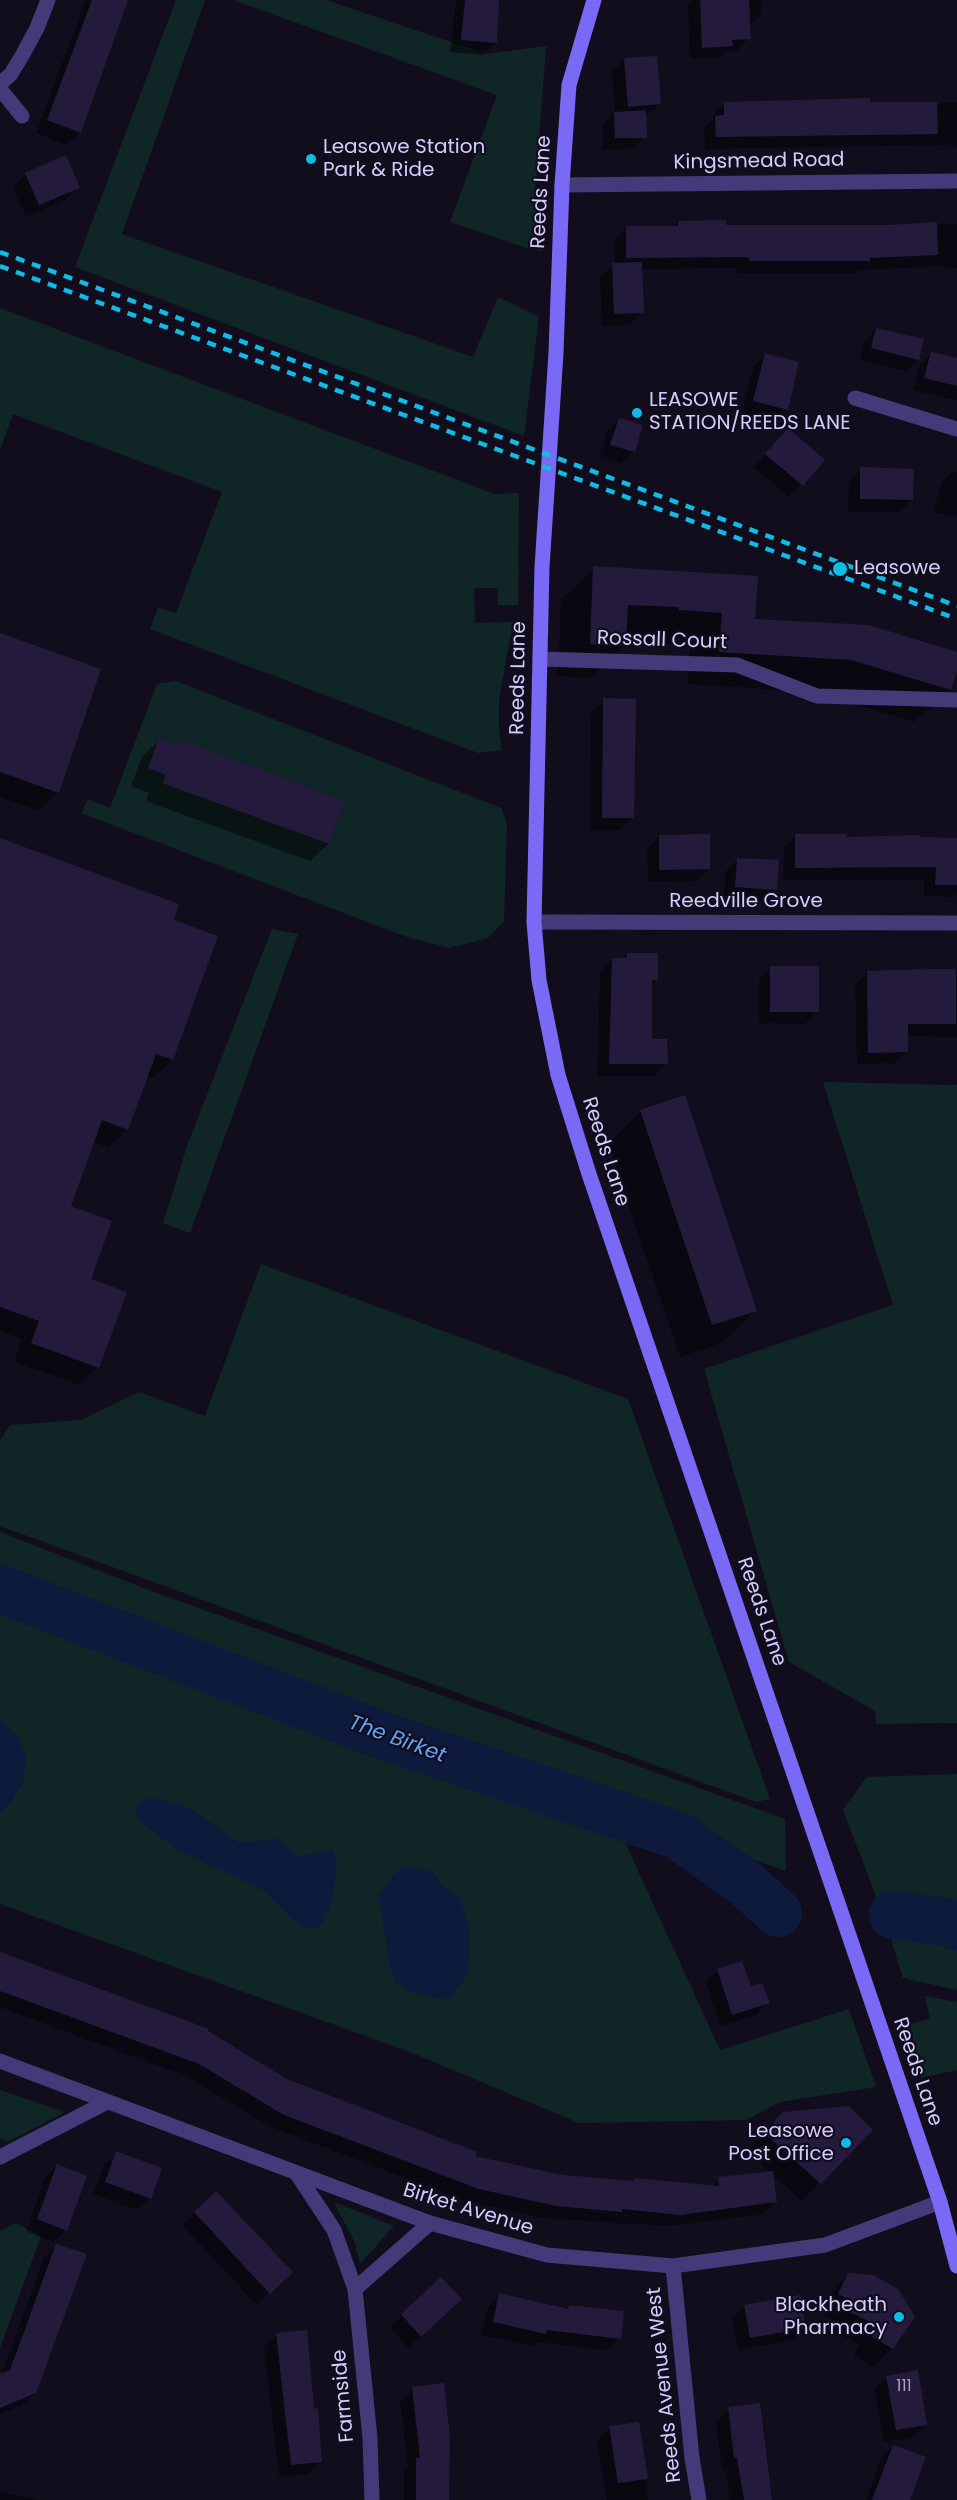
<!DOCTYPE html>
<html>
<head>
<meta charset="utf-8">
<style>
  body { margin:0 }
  canvas { display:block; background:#110d1d }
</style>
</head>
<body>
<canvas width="957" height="2500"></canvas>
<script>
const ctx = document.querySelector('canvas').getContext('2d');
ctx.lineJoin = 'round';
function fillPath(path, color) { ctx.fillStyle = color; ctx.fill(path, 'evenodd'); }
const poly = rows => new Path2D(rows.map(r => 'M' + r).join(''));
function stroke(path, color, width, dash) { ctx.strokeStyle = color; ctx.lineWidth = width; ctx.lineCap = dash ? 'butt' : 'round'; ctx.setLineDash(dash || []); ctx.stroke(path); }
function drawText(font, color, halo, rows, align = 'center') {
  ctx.font = font + ' Poppins,sans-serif'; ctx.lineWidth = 4.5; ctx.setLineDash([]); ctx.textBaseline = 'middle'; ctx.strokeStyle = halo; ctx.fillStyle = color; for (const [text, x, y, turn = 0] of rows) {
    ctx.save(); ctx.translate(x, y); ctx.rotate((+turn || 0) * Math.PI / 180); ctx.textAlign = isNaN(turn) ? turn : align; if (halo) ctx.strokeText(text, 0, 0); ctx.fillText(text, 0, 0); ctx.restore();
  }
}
fillPath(poly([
  [176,0,205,0,122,234,473,357,498,297,539,317,524,436,75,267],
  [233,0,326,0,487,54,546,46,534,206,543,208,542,251,526,248,450,222,497,95],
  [0,308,495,494,519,493,518,605,498,605,498,588,474,588,475,623,513,622,499,700,499,728,502,750,478,753,150,629,158,608,176,613,222,492,13,414,0,450],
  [176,681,501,808,507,823,504,921,488,938,449,948,407,937,81,813,88,799,110,808,157,684],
  [159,737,171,742,161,773,148,768],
  [179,740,345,801,329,844,163,783],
  [272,929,298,934,190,1233,163,1223,188,1143],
  [823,1082,957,1085,957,1723,876,1724,875,1711,789,1662,704,1369,893,1305],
  [261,1264,628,1399,770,1799,756,1802,0,1526,0,1441,10,1425,81,1420,139,1392,205,1416],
  [0,1532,146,1589,785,1819,786,1871,626,1814,617,1825,720,2050,849,2009,876,2087,780,2102,746,2120,579,2123,410,2052,0,1904],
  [957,1774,957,1990,903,1978,884,1917,843,1810,867,1777],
  [925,1996,957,2002,957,2070,921,2078,910,2024,930,2019],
  [0,2090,65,2112,8,2142,0,2139],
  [334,2202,394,2226,360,2264,355,2243],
  [16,2223,41,2236,0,2348,0,2231]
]), '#102526');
fillPath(poly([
  [0,1719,18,1736,26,1758,23,1782,12,1801,0,1813],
  [144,1798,161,1799,192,1809,239,1843,279,1838,297,1856,333,1850,337,1866,332,1900,324,1921,315,1929,300,1927,264,1891,176,1849,139,1821,135,1809],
  [403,1866,432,1871,443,1886,459,1895,469,1928,469,1963,464,1979,453,1995,441,2000,412,1992,395,1982,390,1967,379,1896,391,1877]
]), '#0e1a3b');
fillPath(poly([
  [86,0,126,0,79,133,67,145,36,133],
  [456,0,499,0,495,43,483,55,450,52],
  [692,0,761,0,761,14,749,27,749,38,737,51,725,51,719,58,690,59,688,4],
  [625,59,660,104,645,116,645,137,633,149,603,150,602,125,615,112,612,72],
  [725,103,957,103,957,147,947,147,947,145,705,149,704,129,713,120,713,115],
  [65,157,78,187,65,200,26,217,13,187,25,174],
  [678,222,724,227,957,224,957,268,946,268,946,266,859,270,856,273,737,273,737,268,641,269,642,312,630,325,602,326,600,277,615,265,615,240,627,227,673,228],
  [876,330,918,359,906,371,860,360,864,342],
  [931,353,957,360,957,401,913,390,919,366],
  [765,355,786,409,774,421,742,413,753,367],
  [619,419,633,451,621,464,599,457,607,432],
  [776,443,823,460,789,497,754,467],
  [861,469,912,500,899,512,848,511,849,481],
  [953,471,957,472,957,517,934,512,941,483],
  [594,568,754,620,957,654,957,666,950,689,914,722,817,692,687,684,690,645,647,643,647,639,625,638,624,645,591,678,558,676,561,600],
  [0,634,57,792,39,811,0,797],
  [604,700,632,817,620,830,590,830,591,712],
  [160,739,175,745,179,741,328,844,310,861,146,801,149,793,131,786,142,757],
  [796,835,957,840,957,894,954,897,924,896,924,879,783,879,784,848],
  [660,836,709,869,696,881,648,882,647,849],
  [0,840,172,921,172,1059,153,1078,147,1075,127,1129,109,1148,93,1142,69,1207,89,1280,98,1367,79,1385,14,1361,22,1339,0,1331],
  [738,859,776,889,763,901,724,899,725,872],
  [628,954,656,980,650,986,650,1040,666,1064,654,1076,597,1076,600,972,612,959,623,959],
  [771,968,817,1011,805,1024,759,1023,759,980],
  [957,970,957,1037,907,1036,907,1051,895,1063,857,1064,855,985,867,973],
  [641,1111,755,1310,722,1343,680,1357,608,1144],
  [0,1955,206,2032,286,2080,473,2157,563,2176,631,2183,634,2179,711,2187,719,2179,770,2172,747,2152,765,2132,871,2130,802,2201,772,2174,775,2202,763,2214,667,2226,543,2218,466,2201,271,2127,186,2076,0,2007],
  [718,1970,750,1988,768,2002,756,2015,720,2026,706,1982],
  [117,2153,150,2198,137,2210,93,2194,104,2165],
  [58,2166,65,2230,53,2242,26,2231,45,2178],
  [216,2193,278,2284,257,2305,182,2225],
  [56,2246,37,2391,24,2404,0,2414,0,2379,44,2258],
  [848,2275,892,2348,874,2367,854,2355,859,2344,828,2329,832,2319,820,2313,830,2294],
  [441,2279,448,2311,408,2348,390,2327],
  [500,2295,565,2310,569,2306,619,2338,607,2350,536,2342,533,2346,481,2335,488,2307],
  [745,2306,804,2327,792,2340,738,2350,732,2319],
  [277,2335,313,2410,321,2462,308,2474,279,2477,264,2347],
  [887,2377,926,2424,914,2437,884,2442,874,2389],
  [413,2389,448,2500,404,2500,404,2472,408,2468,400,2401],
  [729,2409,771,2500,730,2500,725,2469,722,2470,716,2421],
  [638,2423,648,2500,607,2500,597,2440,610,2428],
  [893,2446,908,2500,866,2500,881,2459],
  [0,2492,39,2500,0,2500]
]), '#0007');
stroke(poly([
  [0,1589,384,1736,677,1835,744,1882,778,1913],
  [893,1915,947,1922,957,1927]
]), '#0e1a3b', 48);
fillPath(poly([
  [92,0,128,0,81,133,47,120],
  [465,0,499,0,497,43,461,40],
  [700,0,749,0,751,39,732,40,733,46,702,48],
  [657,56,661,104,628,107,624,58],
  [870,98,870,102,937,102,938,134,716,137,715,116,724,115,724,102],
  [646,110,647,138,615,138,614,112],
  [66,155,80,188,39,205,25,173],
  [726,220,726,225,889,225,937,222,938,255,870,258,870,261,749,261,749,257,626,258,626,226,678,226,678,221],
  [642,262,644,313,614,314,612,263],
  [876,328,924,339,919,360,871,348],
  [931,352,957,358,957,386,924,378],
  [765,353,799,362,788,410,753,401],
  [619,418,643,425,635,452,610,445],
  [788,428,825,460,803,486,765,454],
  [860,467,914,469,913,500,860,499],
  [593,566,758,576,755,619,869,625,957,652,957,671,951,690,851,660,719,652,722,613,679,610,679,607,628,605,626,646,590,644],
  [0,633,101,669,59,793,0,772],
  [603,698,636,699,634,818,602,818],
  [159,737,177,744,179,739,345,801,329,844,162,783,166,775,148,768],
  [710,834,710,869,659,870,659,835],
  [795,834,846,834,846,837,920,835,920,837,957,838,957,885,935,885,936,867,795,868],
  [0,838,179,904,174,920,218,936,173,1060,156,1054,128,1130,102,1120,71,1206,112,1221,91,1279,127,1292,99,1368,31,1343,39,1321,0,1307],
  [737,858,779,860,777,890,735,887],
  [627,953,658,953,658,980,652,980,652,1039,667,1039,668,1064,609,1064,612,958,627,958],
  [770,966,819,966,819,1012,770,1012],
  [927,969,956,969,956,1024,908,1024,908,1052,868,1053,867,971],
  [685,1095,757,1311,712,1325,640,1110],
  [0,1952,209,2029,208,2031,287,2079,477,2152,475,2156,563,2175,634,2181,634,2178,719,2186,718,2177,773,2171,777,2202,680,2215,622,2209,622,2212,556,2206,479,2189,284,2115,199,2064,0,1991],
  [742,1961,751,1986,762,1983,770,2003,732,2015,717,1969],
  [849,2106,873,2130,821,2184,764,2133,783,2112],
  [116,2151,162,2168,151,2199,105,2182],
  [57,2164,87,2176,67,2231,37,2219],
  [216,2191,293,2272,270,2294,194,2212],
  [56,2244,87,2254,36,2393,0,2408,0,2374,10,2370],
  [848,2273,873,2275,898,2289,915,2317,893,2349,871,2336,876,2325,846,2310,850,2300,838,2294],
  [441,2277,462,2299,421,2337,401,2314],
  [499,2293,568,2309,569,2305,624,2311,621,2339,547,2330,546,2334,493,2322],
  [800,2295,806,2328,750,2338,744,2305],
  [307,2330,314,2409,318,2408,322,2462,291,2465,276,2333],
  [918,2370,927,2425,896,2430,886,2376],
  [444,2383,450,2437,449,2500,416,2500,416,2458,420,2458,412,2387],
  [760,2403,772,2500,744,2500,737,2458,734,2458,728,2407],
  [639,2422,648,2479,618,2483,609,2426],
  [893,2445,926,2457,910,2500,872,2500]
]), '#241a3c');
stroke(poly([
  [0,84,11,74,23,54,37,28,48,0],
  [0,89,22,116],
  [562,185,957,181],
  [855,398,957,429],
  [540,659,737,665,817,696,957,700],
  [534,922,957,923],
  [0,2061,430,2223,547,2255,673,2266,825,2245,940,2202],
  [0,2157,107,2102],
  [297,2174,334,2230,355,2289,370,2438,372,2500],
  [673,2266,692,2458,699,2500],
  [355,2289,430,2223]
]), '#433b79', 15);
stroke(poly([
  [594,0,569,85,562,185,556,353,542,567,534,922,539,980,558,1075,589,1174,940,2202,957,2266]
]), '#7969f5', 15);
stroke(poly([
  [0,252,957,606],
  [0,266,957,619]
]), '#0fbce5', 4.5, [9, 8]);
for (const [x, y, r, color] of [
  [311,159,6,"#0fbce5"],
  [637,413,6,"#0fbce5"],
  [840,569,8,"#0fbce5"],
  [846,2143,6,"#0fbce5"],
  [899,2317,6,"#0fbce5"]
]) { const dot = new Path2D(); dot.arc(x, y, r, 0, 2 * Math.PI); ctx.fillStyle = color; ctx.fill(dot); stroke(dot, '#110d1d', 2); }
drawText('16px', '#a9a0cc', null, [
  ["111",904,2387]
]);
drawText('20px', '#d5ccfc', '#110d1d', [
  ["Leasowe Station",323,148],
  ["Park & Ride",323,171],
  ["LEASOWE",649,401],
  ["STATION/REEDS LANE",649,424],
  ["Leasowe",854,569],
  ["Leasowe",834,2132,"right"],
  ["Post Office",834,2155,"right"],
  ["Blackheath",887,2306,"right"],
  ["Pharmacy",887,2329,"right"]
], 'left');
drawText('20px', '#d5ccfc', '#110d1d', [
  ["Kingsmead Road",759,162,-1],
  ["Reeds Lane",542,192,-87],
  ["Rossall Court",662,641,2],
  ["Reeds Lane",519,678,-89],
  ["Reedville Grove",746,902],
  ["Reeds Lane",605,1152,72],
  ["Reeds Lane",761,1612,71],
  ["Reeds Lane",917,2072,71],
  ["Birket Avenue",468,2210,17],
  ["Reeds Avenue West",665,2385,-96],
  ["Farmside",344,2396,-95]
]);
drawText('italic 21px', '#61a3f5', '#110d1d', [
  ["The Birket",397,1740,20]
]);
</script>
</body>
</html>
